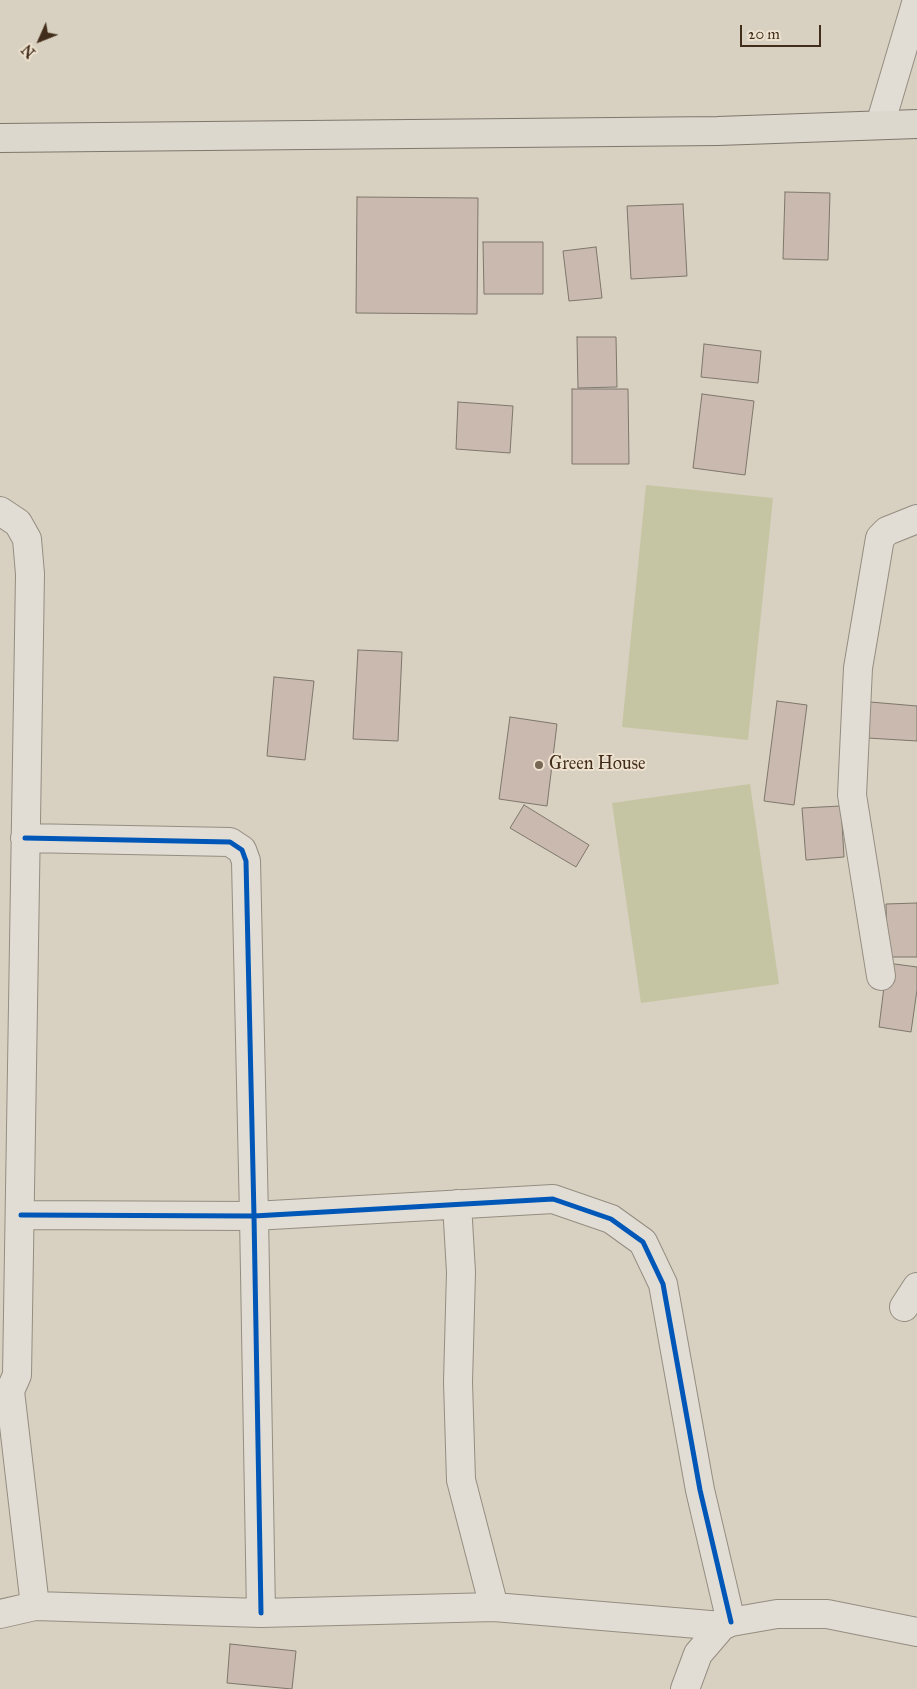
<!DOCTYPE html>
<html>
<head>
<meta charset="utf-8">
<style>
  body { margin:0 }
  #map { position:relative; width:917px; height:1689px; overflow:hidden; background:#d8d0c0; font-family:"IM FELL Great Primer",serif }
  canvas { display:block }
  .north { position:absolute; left:15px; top:15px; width:50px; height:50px; -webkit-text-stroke:4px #ede2cf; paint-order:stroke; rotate:226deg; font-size:14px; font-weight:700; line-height:20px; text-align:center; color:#422d1a }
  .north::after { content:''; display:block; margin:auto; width:18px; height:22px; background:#422d1a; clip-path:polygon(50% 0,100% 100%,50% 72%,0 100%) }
  .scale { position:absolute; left:740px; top:25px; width:81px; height:22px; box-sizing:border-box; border:2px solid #422d1a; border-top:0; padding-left:6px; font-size:15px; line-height:18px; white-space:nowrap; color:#422d1a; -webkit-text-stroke:4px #ede2cf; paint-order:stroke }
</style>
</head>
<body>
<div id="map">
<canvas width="917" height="1689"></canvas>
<div class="north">N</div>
<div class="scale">20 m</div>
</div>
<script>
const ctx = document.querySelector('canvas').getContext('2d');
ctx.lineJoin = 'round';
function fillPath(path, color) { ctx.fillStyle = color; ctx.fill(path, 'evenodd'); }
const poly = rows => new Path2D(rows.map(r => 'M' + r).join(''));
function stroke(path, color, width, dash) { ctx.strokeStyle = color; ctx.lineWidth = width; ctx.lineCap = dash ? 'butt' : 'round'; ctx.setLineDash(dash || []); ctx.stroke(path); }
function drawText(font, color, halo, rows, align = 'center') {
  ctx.font = font + ' "IM FELL Great Primer",serif'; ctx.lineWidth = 4; ctx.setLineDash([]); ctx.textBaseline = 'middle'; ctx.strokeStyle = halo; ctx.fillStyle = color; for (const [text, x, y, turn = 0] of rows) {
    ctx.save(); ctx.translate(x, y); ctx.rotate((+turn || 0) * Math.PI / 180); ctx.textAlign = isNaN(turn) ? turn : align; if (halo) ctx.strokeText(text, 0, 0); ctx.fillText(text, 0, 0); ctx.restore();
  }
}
fillPath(poly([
  [646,485,773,498,748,740,622,727],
  [750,784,779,984,641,1003,612,803]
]), '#c5c5a3');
const building = poly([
  [785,192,830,193,828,260,783,259,785,192],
  [357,197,478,198,477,314,356,313,357,197],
  [683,204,687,276,631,279,627,206,683,204],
  [483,242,543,242,543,294,484,294,483,242],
  [596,247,602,298,569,301,563,251,596,247],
  [577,337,616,337,617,387,578,388,577,337],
  [704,344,761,351,758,383,701,377,704,344],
  [572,389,628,389,629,464,572,464,572,389],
  [702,394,754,401,745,475,693,468,702,394],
  [458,402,513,406,510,453,456,449,458,402],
  [358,650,402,652,398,741,353,739,358,650],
  [274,677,314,681,305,760,267,756,274,677],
  [777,701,807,705,794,805,764,801,777,701],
  [870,702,917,706,917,741,868,738,870,702],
  [510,717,557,724,547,806,499,799,510,717],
  [524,805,589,845,576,867,510,828,524,805],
  [841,806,844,857,806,860,802,808,841,806],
  [917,903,917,957,887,957,886,904,917,903],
  [887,963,917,967,917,990,911,1032,879,1027,887,963],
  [230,1644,296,1651,292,1689,227,1683,230,1644]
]);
fillPath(building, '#c9b9ae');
stroke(building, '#7e776c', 1);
const minor = poly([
  [880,125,917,0],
  [0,511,18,523,27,539,30,574,17,1375,10,1391,35,1606],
  [25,838,230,842,242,850,246,861,254,1216,261,1613],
  [881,976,852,795,858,668,880,538,887,531,917,519],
  [457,1204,461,1272,458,1382,461,1480,494,1607],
  [21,1215,254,1216,553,1199,611,1219,643,1242,663,1284,700,1490,731,1622],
  [904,1307,917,1287],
  [0,1614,35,1606,261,1613,494,1607,722,1626],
  [685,1689,698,1654,722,1626,731,1622,777,1614,827,1614,917,1632]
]);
const major = poly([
  [0,138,718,131,917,124]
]);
stroke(minor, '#948d81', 30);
stroke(major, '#7e776c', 30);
stroke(minor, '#e1ddd5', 28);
stroke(major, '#dcd8ce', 28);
stroke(poly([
  [25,838,230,842,242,850,246,861,254,1216,261,1613],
  [21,1215,254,1216,553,1199,611,1219,643,1242,663,1284,700,1490,731,1622]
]), '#0057b8', 5);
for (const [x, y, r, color] of [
  [539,765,5,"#766654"]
]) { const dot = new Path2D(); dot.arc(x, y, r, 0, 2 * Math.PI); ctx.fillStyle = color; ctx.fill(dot); stroke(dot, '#ede2cf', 2); }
drawText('18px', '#422d1a', '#ede2cf', [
  ["Green House",549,765]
], 'left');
</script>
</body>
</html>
